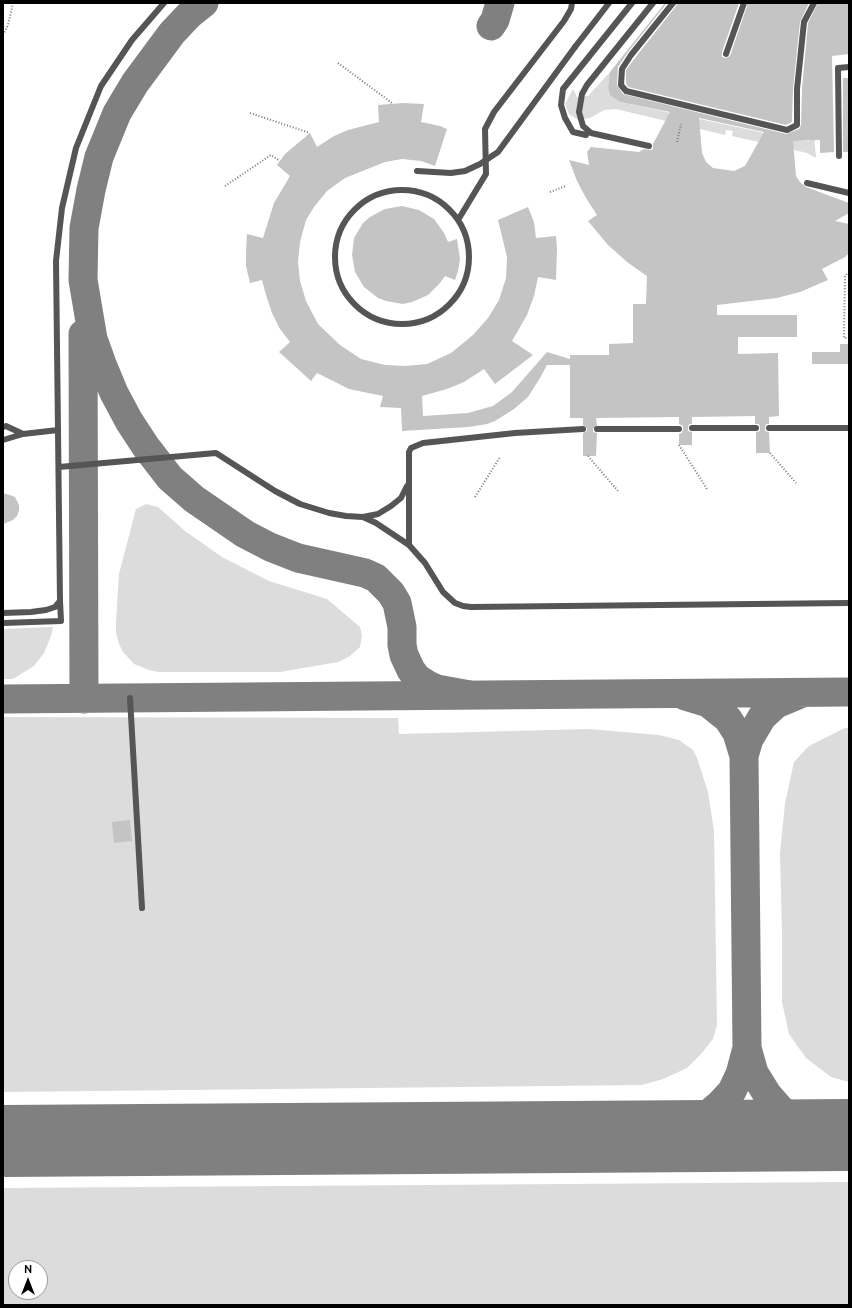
<!DOCTYPE html>
<html>
<head>
<meta charset="utf-8">
<style>
  body { margin:0 }
  #map { position:relative; width:852px; height:1308px; overflow:hidden; background:#fff; font-family:Ubuntu,sans-serif }
  canvas { display:block }
  .frame { position:absolute; inset:0; border:4px solid #000; pointer-events:none }
  .north { position:absolute; left:8px; top:1260px; width:40px; height:40px; box-sizing:border-box; background:#fff; border:1px solid #999; border-radius:50%; rotate:0deg; font-size:11px; font-weight:700; line-height:16px; text-align:center; color:#000 }
  .north::after { content:''; display:block; margin:auto; width:14px; height:18px; background:#000; clip-path:polygon(50% 0,100% 100%,50% 72%,0 100%) }
</style>
</head>
<body>
<div id="map">
<canvas width="852" height="1308"></canvas>
<div class="frame"></div>
<div class="north">N</div>
</div>
<script>
const ctx = document.querySelector('canvas').getContext('2d');
ctx.lineJoin = 'round';
function fillPath(path, color) { ctx.fillStyle = color; ctx.fill(path, 'evenodd'); }
const poly = rows => new Path2D(rows.map(r => 'M' + r).join(''));
function stroke(path, color, width, dash) { ctx.strokeStyle = color; ctx.lineWidth = width; ctx.lineCap = dash ? 'butt' : 'round'; ctx.setLineDash(dash || []); ctx.stroke(path); }
fillPath(poly([
  [610,72,608,87,610,94,620,102,802,141,810,141,814,135,816,158,807,153,732,136,733,131,726,130,725,135,616,109,604,110,590,118,578,120,569,114,565,104,573,89,577,97,588,96],
  [146,504,158,507,185,531,222,557,269,581,327,599,360,627,362,635,360,647,350,656,338,662,280,672,158,672,149,670,134,664,123,652,119,644,116,633,116,622,119,574,136,509],
  [53,627,51,636,44,653,34,666,13,679,3,679,3,629],
  [3,717,398,718,399,734,589,729,659,735,679,740,693,750,697,758,708,792,714,831,717,1025,713,1039,702,1053,687,1068,663,1079,642,1085,3,1092],
  [845,728,849,728,849,1082,831,1077,806,1058,789,1034,782,1002,782,934,780,853,785,803,794,762,809,746],
  [849,1182,849,1305,3,1305,3,1188],
  [16,1268,40,1268,40,1292,16,1292]
]), '#dcdcdc');
stroke(poly([
  [204,3,189,15,172,33,135,83,117,113,99,157,91,190,84,228,83,280,93,339,102,364,114,393,129,421,146,447,170,478,194,499,245,534,270,547,298,558,365,573,376,578,391,593,397,603,402,627,402,645,404,655,411,670,417,678,428,685,437,689,470,695],
  [491,26,495,20,500,3],
  [83,334,84,699],
  [685,696,708,703,728,719,737,733,744,756,749,739,762,717,776,704,800,694],
  [3,699,849,692],
  [747,1048,754,1073,767,1094,781,1110,804,1125,829,1133,849,1135],
  [667,1136,687,1128,706,1116,720,1104,732,1091,740,1074,747,1048,744,756]
]), '#808080', 29);
stroke(poly([
  [3,1141,849,1135]
]), '#808080', 72);
fillPath(poly([
  [665,3,667,3,628,52,618,67,617,85,623,94,786,134,799,129,801,125,802,89,808,23,818,3,849,3,849,54,832,56,834,152,820,153,820,140,793,141,796,176,800,182,806,187,849,203,849,213,835,221,849,224,849,253,845,257,822,269,828,280,800,292,777,298,717,305,717,315,797,315,797,337,738,337,738,354,778,353,779,416,769,417,769,424,766,424,765,428,765,431,769,432,770,453,756,453,756,432,760,431,760,428,759,424,755,424,755,416,692,417,692,424,689,424,688,428,688,431,692,432,692,445,679,445,679,434,682,433,683,429,683,426,679,424,679,417,596,418,597,425,593,429,593,432,597,433,596,456,583,456,583,433,587,431,587,428,583,425,583,418,570,418,570,365,547,365,540,378,528,397,514,409,495,421,487,424,469,427,402,431,401,408,380,407,383,396,349,389,317,373,311,381,279,352,290,342,280,329,272,313,266,295,262,280,250,283,246,266,246,252,247,234,263,238,274,203,290,176,277,165,285,154,310,133,317,147,334,136,348,130,379,122,378,105,403,103,424,104,421,122,440,126,447,129,435,166,421,161,402,159,385,162,345,178,327,191,314,207,306,220,300,242,298,262,300,281,306,301,318,324,340,345,361,359,385,365,405,366,427,364,451,353,473,335,488,318,499,300,506,278,507,257,498,220,528,207,534,222,536,238,556,236,557,248,556,280,538,277,534,296,527,315,512,341,533,355,495,384,484,369,464,382,447,389,422,396,423,416,468,413,493,406,512,392,547,352,570,359,570,355,609,355,609,344,633,343,633,304,646,304,647,276,627,262,608,245,588,221,597,215,586,198,577,181,569,160,589,165,587,152,591,147,639,152,644,149,650,150,653,149,653,144,670,112,620,102,610,95,608,87,610,72],
  [699,118,764,132,745,166,734,171,713,168,706,162,702,153],
  [677,3,739,3,722,52,722,57,726,58,730,56,748,3,809,3,800,22,793,89,792,122,786,125,628,87,626,83,626,70,635,58,676,6],
  [843,78,849,78,849,152,843,152],
  [402,206,419,210,434,219,444,233,448,242,457,239,460,259,458,271,455,280,445,276,440,283,428,295,412,302,403,304,386,301,378,298,364,287,355,272,352,255,354,238,363,223,370,217,385,209],
  [840,344,849,344,849,364,812,364,812,352,840,352],
  [3,493,10,495,15,497,19,505,19,510,17,516,13,520,3,524],
  [130,820,132,841,114,843,112,822]
]), '#c4c4c4');
stroke(poly([
  [3,35,8,25,13,3],
  [338,63,392,103],
  [250,113,310,133],
  [677,142,681,124],
  [225,186,271,155,280,161],
  [550,192,566,186],
  [849,272,845,276,844,338,849,338],
  [679,445,707,489],
  [770,453,796,483],
  [588,456,618,491],
  [475,497,500,457]
]), '#777', 2, [1, 2]);
stroke(poly([
  [673,3,631,55,622,69,621,85,626,91,787,130,797,125,797,89,804,22,814,3],
  [575,47,609,3],
  [726,54,744,3],
  [586,135,573,132,565,118,561,105,563,89,632,3],
  [649,146,591,133,583,126,579,112,582,94,587,85,653,3],
  [839,156,838,68,849,67],
  [807,183,849,193],
  '335 257a67 67 0 1 1 134 0a67 67 0 1 1-134 0Z',
  [458,220,486,174,485,129,494,112,564,21,571,9,572,3],
  [3,427,6,426,23,434],
  [692,428,756,428],
  [769,428,849,428],
  [597,429,679,429],
  [3,440,23,434,58,430],
  [59,467,216,453,275,491,300,504,329,513,346,516,363,517,376,523,409,545,425,563,443,592,455,603,463,606,471,607,849,603],
  [363,517,378,514,391,506,401,498,407,486],
  [409,545,409,452,411,448,423,443,515,433,583,429],
  [3,613,31,612,46,610,55,607,60,601,56,261,62,208,76,148,101,86,132,40,164,3],
  [3,623,61,621,60,601],
  [130,698,142,908]
]), '#555', 6);
stroke(poly([
  [417,171,451,173,465,171,480,164,498,152,575,47]
]), '#555', 6);
</script>
</body>
</html>
